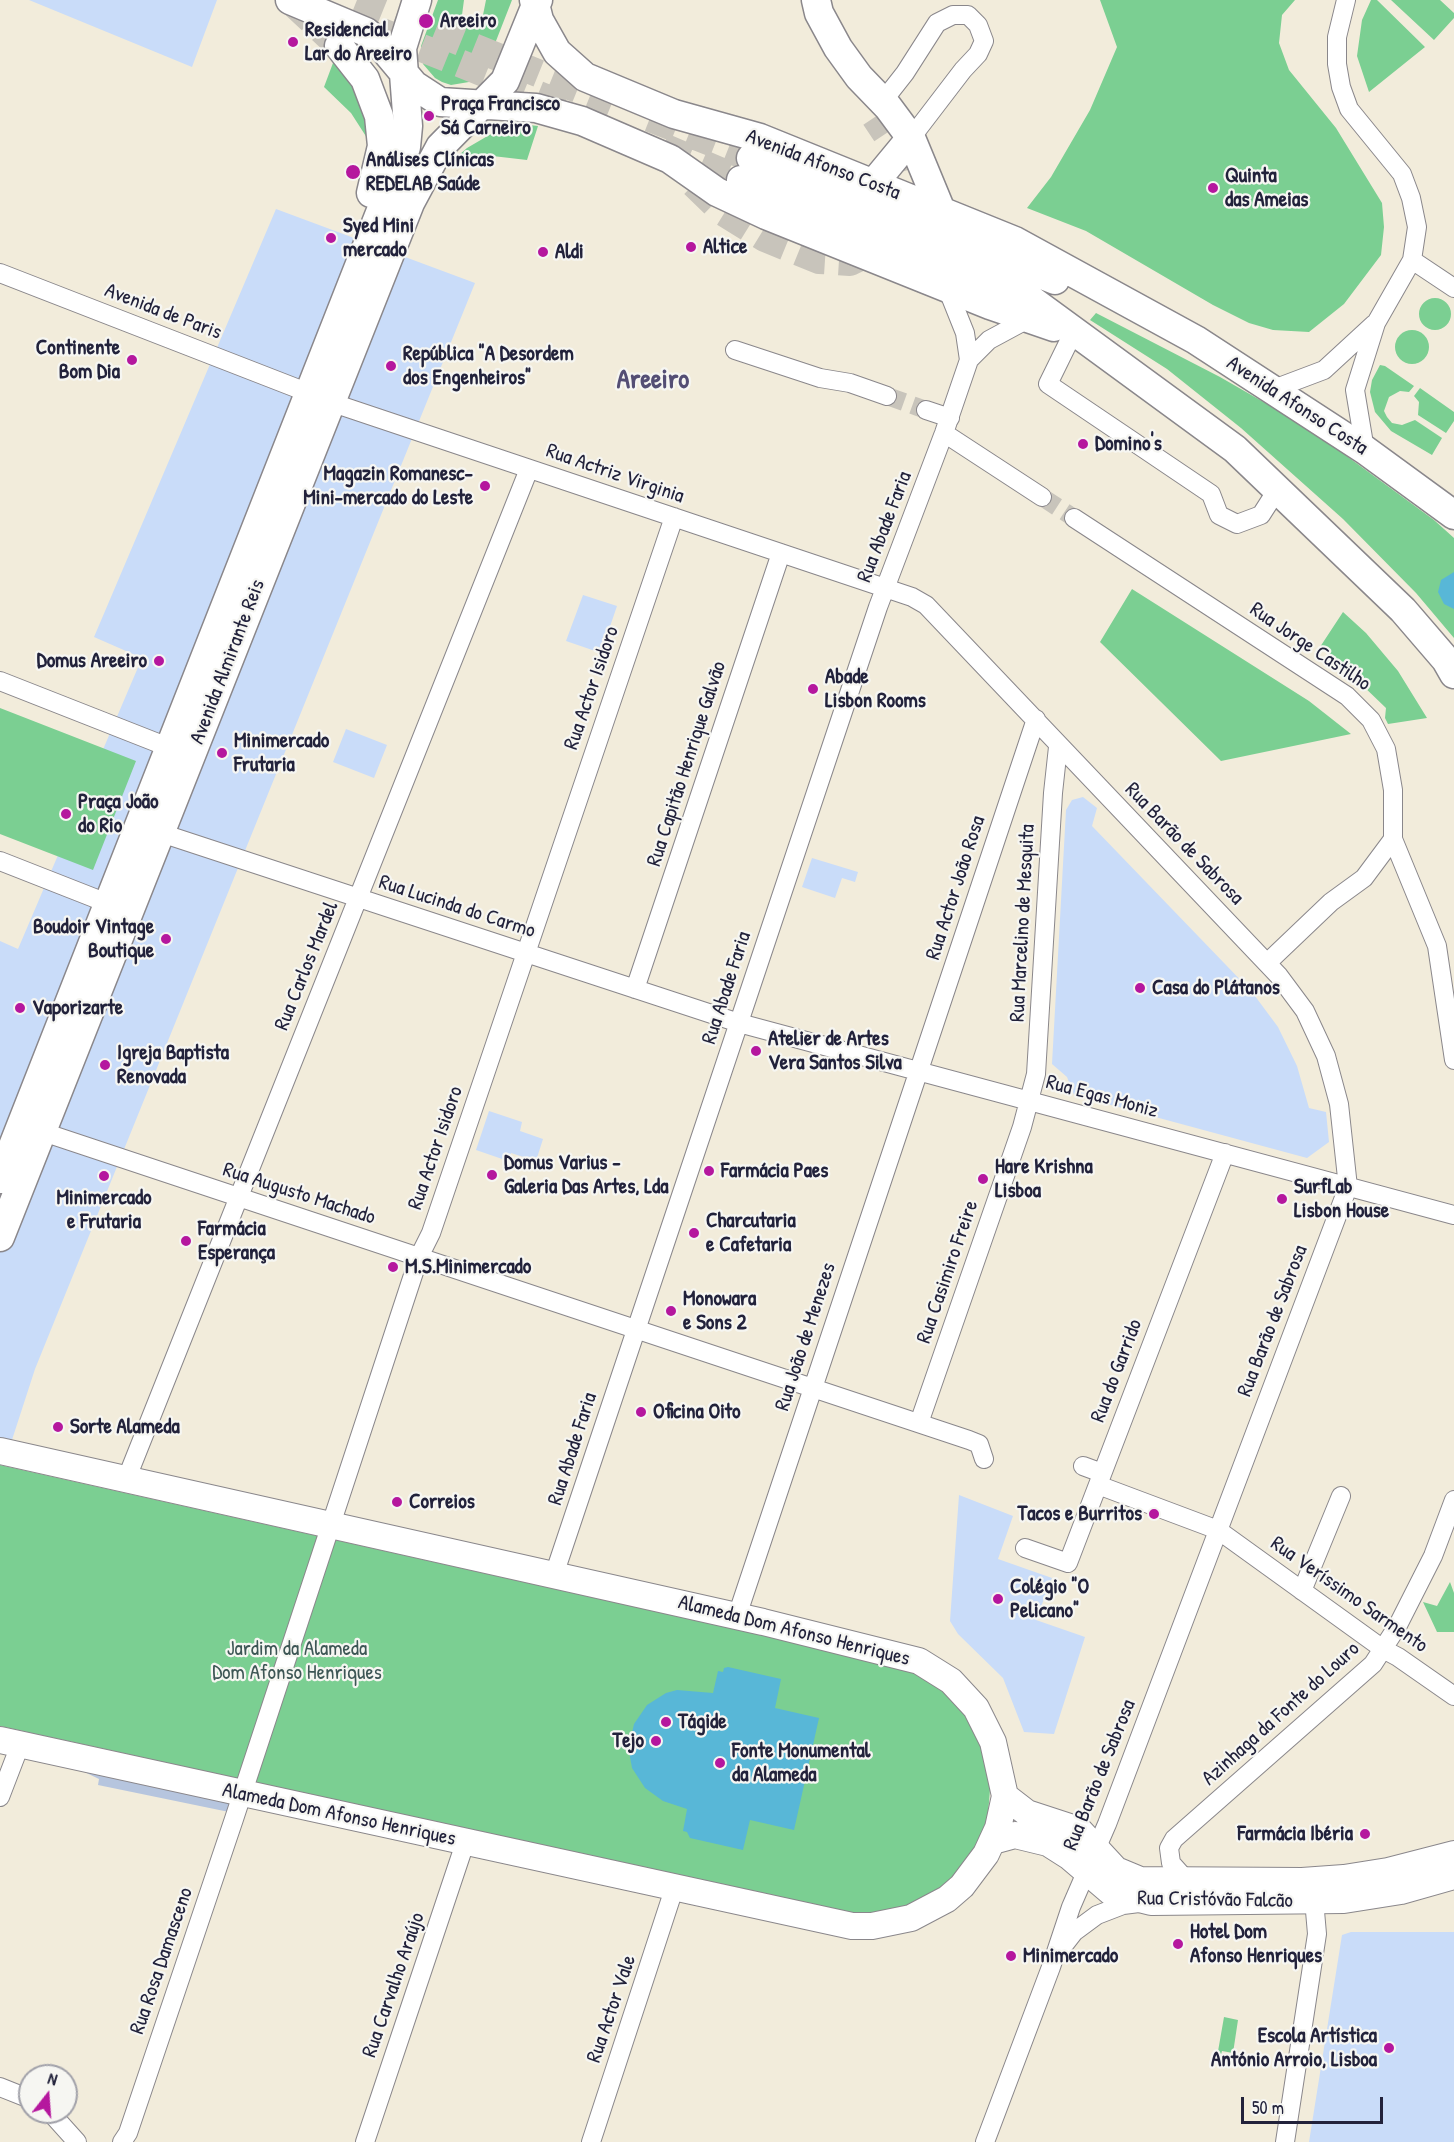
<!DOCTYPE html>
<html>
<head>
<meta charset="utf-8">
<style>
  body { margin:0 }
  #map { position:relative; width:1454px; height:2142px; overflow:hidden; background:#f2ecdb; font-family:"Patrick Hand",sans-serif }
  canvas { display:block }
  .north { position:absolute; left:18px; top:2064px; width:60px; height:60px; box-sizing:border-box; background:#f6f6f2; border:2px solid #a1a1a9; border-radius:50%; rotate:17deg; font-size:16px; font-weight:700; line-height:24px; text-align:center; color:#22223b }
  .north::after { content:''; display:block; margin:auto; width:21px; height:27px; background:#b5179e; clip-path:polygon(50% 0,100% 100%,50% 72%,0 100%) }
  .scale { position:absolute; left:1241px; top:2097px; width:142px; height:27px; box-sizing:border-box; border:3px solid #22223b; border-top:0; padding-left:8px; font-size:18px; line-height:21px; white-space:nowrap; color:#22223b; -webkit-text-stroke:4px #f6f6f2; paint-order:stroke }
</style>
</head>
<body>
<div id="map">
<canvas width="1454" height="2142"></canvas>
<div class="north">N</div>
<div class="scale">50 m</div>
</div>
<script>
const ctx = document.querySelector('canvas').getContext('2d');
ctx.lineJoin = 'round';
function fillPath(path, color) { ctx.fillStyle = color; ctx.fill(path, 'evenodd'); }
const poly = rows => new Path2D(rows.map(r => 'M' + r).join(''));
function stroke(path, color, width, dash) { ctx.strokeStyle = color; ctx.lineWidth = width; ctx.lineCap = dash ? 'butt' : 'round'; ctx.setLineDash(dash || []); ctx.stroke(path); }
function drawText(font, color, halo, rows, align = 'center') {
  ctx.font = font + ' "Patrick Hand",sans-serif'; ctx.lineWidth = 4.5; ctx.setLineDash([]); ctx.textBaseline = 'middle'; ctx.strokeStyle = halo; ctx.fillStyle = color; for (const [text, x, y, turn = 0] of rows) {
    ctx.save(); ctx.translate(x, y); ctx.rotate((+turn || 0) * Math.PI / 180); ctx.textAlign = isNaN(turn) ? turn : align; if (halo) ctx.strokeText(text, 0, 0); ctx.fillText(text, 0, 0); ctx.restore();
  }
}
fillPath(poly([
  [29,0,217,0,192,67],
  [276,209,475,283,35,1369,10,1446,0,1442,0,941,18,949,142,658,94,637],
  [583,595,617,606,601,653,566,641],
  [346,729,387,745,374,778,333,762],
  [1083,797,1097,808,1092,826,1252,992,1278,1027,1297,1066,1309,1108,1326,1112,1329,1142,1307,1158,1074,1095,1067,1077,1052,1064,1066,810,1072,800],
  [812,858,858,872,855,882,842,878,835,898,802,887],
  [489,1111,522,1122,520,1131,543,1139,536,1161,511,1153,508,1161,476,1150],
  [959,1495,1013,1516,998,1559,1052,1578,1036,1620,1085,1637,1054,1734,1024,1732,1003,1678,958,1634,950,1621],
  [1351,1932,1454,1932,1454,2142,1309,2142,1342,1935]
]), '#c9dcf9');
fillPath(poly([
  [0,1687,43,1730,58,1742,242,1787,229,1812,98,1785,99,1779,68,1764,22,1730]
]), '#b6c5de');
fillPath(poly([
  [438,0,464,0,462,15,472,22,483,15,486,0,512,0,487,64,476,78,469,82,451,85,442,82,435,78,423,64,421,46],
  [1100,0,1295,0,1282,15,1279,43,1289,70,1336,128,1382,203,1384,227,1381,255,1344,304,1309,332,1273,330,1249,323,1213,305,1086,231,1027,208,1051,177,1090,110,1117,47],
  [1371,0,1377,0,1425,47,1369,92,1357,56,1362,20],
  [1391,0,1440,0,1454,13,1454,18,1434,40],
  [336,55,360,87,369,141,351,113,324,87],
  [529,125,538,126,527,160,484,155,452,161,467,148,491,134],
  '1419 314a16 16 0 1 1 32 0a16 16 0 1 1-32 0Z',
  [1096,313,1220,377,1307,427,1434,520,1454,538,1454,638,1416,593,1343,519,1241,428,1167,369,1090,320],
  '1395 347a17 17 0 1 1 34 0a17 17 0 1 1-34 0Z',
  [1380,365,1385,366,1414,386,1409,392,1400,391,1389,397,1384,411,1387,417,1392,423,1402,425,1415,420,1442,438,1432,455,1391,431,1375,412,1370,392,1372,380],
  [1420,388,1454,412,1454,421,1446,433,1418,415,1419,402,1414,396],
  [1132,589,1309,701,1351,734,1221,761,1100,642],
  [1343,612,1366,633,1398,671,1427,718,1388,724,1385,718,1386,708,1360,683,1358,673,1320,647],
  [0,708,136,761,93,870,0,834],
  [0,1465,908,1668,940,1685,975,1726,991,1778,988,1814,983,1832,975,1848,953,1877,939,1889,907,1906,872,1914,854,1914,0,1726],
  [1450,1582,1454,1593,1454,1632,1437,1632,1423,1602,1437,1606],
  [1224,2017,1238,2020,1233,2053,1222,2051,1220,2058,1217,2057]
]), '#7bcf92');
fillPath(poly([
  [1454,572,1454,609,1444,604,1438,592,1441,580],
  [728,1667,781,1679,775,1708,819,1718,794,1830,750,1820,743,1850,690,1838,687,1832,683,1831,687,1809,663,1801,645,1788,632,1768,630,1757,629,1746,634,1724,647,1705,666,1693,677,1690,713,1693,718,1671,723,1672,724,1668]
]), '#58b7d7');
stroke(poly([
  [887,396,926,410],
  [1042,497,1074,518]
]), '#c8c4bb', 18, [18, 9]);
stroke(poly([
  [357,0,612,103],
  [291,1,339,46],
  [382,32,571,108],
  [650,118,751,158],
  [663,147,741,180],
  [694,184,723,212,765,238,819,260,850,262,878,248,903,205,905,180,895,147,875,117]
]), '#c8c4bb', 28, [28, 14]);
const street = poly([
  [1346,0,1337,37,1337,64,1341,87,1349,109,1402,174,1411,198,1417,227,1412,260,1376,323,1355,390,1365,450],
  [883,101,905,73,937,23,953,15,968,15,978,25,984,41,978,54,963,70,911,138],
  [1412,260,1454,288],
  [0,273,309,393],
  [1073,333,1048,384,1211,494,1219,515,1237,524,1261,515,1277,490],
  [735,350,820,378,850,383,887,396],
  [969,360,989,340,1028,319],
  [1271,390,1324,370,1374,324],
  [330,402,912,597,926,605,1279,976,1305,1011,1326,1056,1339,1104,1348,1187,1107,1824,1071,1907,1051,1967,985,2142],
  [926,410,950,418],
  [944,433,1042,497],
  [1074,518,1347,696,1371,720,1386,749,1393,790,1393,839,1437,946,1454,1060],
  [0,681,168,747],
  [161,833,739,1023,1454,1215],
  [0,861,107,903],
  [1267,963,1331,902,1364,878,1393,839],
  [635,989,781,553],
  [36,1123,40,1131,969,1440,979,1444,984,1459],
  [919,1423,1022,1127,1036,1074,1053,793,1058,747],
  [1083,1466,1102,1473],
  [126,1480,529,469],
  [1098,1485,1218,1530,1383,1649,1398,1657,1454,1696],
  [1025,1548,1068,1563,1225,1153],
  [554,1575,878,607,944,433,969,360,965,333,947,288],
  [1302,1591,1341,1496],
  [737,1616,1036,719],
  [0,1797,20,1745],
  [1187,1881,1171,1863,1169,1848,1174,1839,1373,1664,1397,1627,1433,1556,1454,1500],
  [1060,1950,1074,1932,1097,1915,1123,1905,1139,1903],
  [0,2087,30,2099],
  [50,2112,77,2142],
  [122,2142,128,2133,234,1819,419,1257,431,1233,674,517],
  [365,2142,465,1843],
  [591,2142,674,1889],
  [1285,2142,1317,1934,1313,1888]
]);
const secondary = poly([
  [0,1451,763,1622,919,1661,951,1681,976,1708,993,1742,1005,1796,998,1828,986,1854,962,1886,947,1899,911,1918,872,1926,852,1926,0,1740],
  [1005,1796,1027,1813,1079,1830,1116,1870,1140,1880,1302,1881,1344,1878,1388,1871,1454,1854],
  [993,1841,1015,1835,1048,1843,1070,1857,1111,1892,1151,1902,1344,1900,1401,1891,1454,1876]
]);
const primary = poly([
  [290,0,366,32,378,42,414,85,440,102,536,108,582,121,670,159,717,192,766,215,990,305,1054,327],
  [534,0,539,20,557,52,585,77,674,114,760,138,1015,241,1196,340,1365,450,1454,515],
  [816,0,819,13,838,48,859,77,888,107,911,138,942,213],
  [339,46,365,79,379,116,382,146,371,193],
  [751,158,1055,280],
  [741,180,1026,296,1235,449,1403,610,1446,660,1454,674],
  [873,184,911,138],
  [0,1179,406,147,408,126,402,48,417,0],
  [0,1237,410,203,440,147,505,81,538,0]
]);
stroke(street, '#8a878b', 20);
stroke(secondary, '#8a878b', 28);
stroke(primary, '#8a878b', 31);
stroke(street, '#fff', 18);
stroke(secondary, '#fff', 26);
stroke(primary, '#fff', 28);
for (const [x, y, r, color] of [
  [426,21,8,"#b5179e"],
  [293,42,6,"#b5179e"],
  [429,116,6,"#b5179e"],
  [353,172,8,"#b5179e"],
  [1213,188,6,"#b5179e"],
  [331,238,6,"#b5179e"],
  [691,247,6,"#b5179e"],
  [543,252,6,"#b5179e"],
  [132,360,6,"#b5179e"],
  [391,366,6,"#b5179e"],
  [1083,444,6,"#b5179e"],
  [485,486,6,"#b5179e"],
  [159,661,6,"#b5179e"],
  [813,689,6,"#b5179e"],
  [222,753,6,"#b5179e"],
  [66,814,6,"#b5179e"],
  [166,939,6,"#b5179e"],
  [1140,988,6,"#b5179e"],
  [20,1008,6,"#b5179e"],
  [756,1051,6,"#b5179e"],
  [105,1065,6,"#b5179e"],
  [709,1171,6,"#b5179e"],
  [492,1175,6,"#b5179e"],
  [104,1176,6,"#b5179e"],
  [983,1179,6,"#b5179e"],
  [1282,1199,6,"#b5179e"],
  [694,1233,6,"#b5179e"],
  [186,1241,6,"#b5179e"],
  [393,1267,6,"#b5179e"],
  [671,1311,6,"#b5179e"],
  [641,1412,6,"#b5179e"],
  [58,1427,6,"#b5179e"],
  [397,1502,6,"#b5179e"],
  [1154,1514,6,"#b5179e"],
  [998,1599,6,"#b5179e"],
  [666,1722,6,"#b5179e"],
  [656,1741,6,"#b5179e"],
  [720,1763,6,"#b5179e"],
  [1365,1834,6,"#b5179e"],
  [1178,1944,6,"#b5179e"],
  [1011,1956,6,"#b5179e"],
  [1389,2048,6,"#b5179e"]
]) { const dot = new Path2D(); dot.arc(x, y, r, 0, 2 * Math.PI); ctx.fillStyle = color; ctx.fill(dot); stroke(dot, '#f6f6f2', 2); }
drawText('bold 21px', '#22223b', '#f6f6f2', [
  ["Areeiro",440,21],
  ["Residencial",305,30],
  ["Lar do Areeiro",305,54],
  ["Praça Francisco",441,104],
  ["Sá Carneiro",441,128],
  ["Análises Clínicas",366,160],
  ["REDELAB Saúde",366,184],
  ["Quinta",1225,176],
  ["das Ameias",1225,200],
  ["Syed Mini",343,226],
  ["mercado",343,250],
  ["Altice",703,247],
  ["Aldi",555,252],
  ["Continente",120,348,"right"],
  ["Bom Dia",120,372,"right"],
  ["República \"A Desordem",403,354],
  ["dos Engenheiros\"",403,378],
  ["Domino's",1095,444],
  ["Magazin Romanesc-",473,474,"right"],
  ["Mini-mercado do Leste",473,498,"right"],
  ["Domus Areeiro",147,661,"right"],
  ["Abade",825,677],
  ["Lisbon Rooms",825,701],
  ["Minimercado",234,741],
  ["Frutaria",234,765],
  ["Praça João",78,802],
  ["do Rio",78,826],
  ["Boudoir Vintage",154,927,"right"],
  ["Boutique",154,951,"right"],
  ["Casa do Plátanos",1152,988],
  ["Vaporizarte",32,1008],
  ["Atelier de Artes",768,1039],
  ["Vera Santos Silva",768,1063],
  ["Igreja Baptista",117,1053],
  ["Renovada",117,1077],
  ["Domus Varius -",504,1163],
  ["Galeria Das Artes, Lda",504,1187],
  ["Hare Krishna",995,1167],
  ["Lisboa",995,1191],
  ["Farmácia Paes",721,1171],
  ["SurfLab",1294,1187],
  ["Lisbon House",1294,1211],
  ["Minimercado",104,1198,"center"],
  ["e Frutaria",104,1222,"center"],
  ["Charcutaria",706,1221],
  ["e Cafetaria",706,1245],
  ["Farmácia",198,1229],
  ["Esperança",198,1253],
  ["M.S.Minimercado",405,1267],
  ["Monowara",683,1299],
  ["e Sons 2",683,1323],
  ["Oficina Oito",653,1412],
  ["Sorte Alameda",70,1427],
  ["Correios",409,1502],
  ["Tacos e Burritos",1142,1514,"right"],
  ["Colégio \"O",1010,1587],
  ["Pelicano\"",1010,1611],
  ["Tágide",678,1722],
  ["Tejo",644,1741,"right"],
  ["Fonte Monumental",732,1751],
  ["da Alameda",732,1775],
  ["Farmácia Ibéria",1353,1834,"right"],
  ["Hotel Dom",1190,1932],
  ["Afonso Henriques",1190,1956],
  ["Minimercado",1023,1956],
  ["Escola Artística",1377,2036,"right"],
  ["António Arroio, Lisboa",1377,2060,"right"]
], 'left');
drawText('21px', '#22223b', '#f6f6f2', [
  ["Avenida Afonso Costa",823,165,21],
  ["Avenida de Paris",163,312,21],
  ["Avenida Afonso Costa",1297,406,33],
  ["Rua Actriz Virginia",615,474,19],
  ["Rua Abade Faria",885,527,-69],
  ["Rua Jorge Castilho",1310,647,34],
  ["Avenida Almirante Reis",228,662,-69],
  ["Rua Actor Isidoro",592,688,-71],
  ["Rua Capitão Henrique Galvão",687,764,-72],
  ["Rua Barão de Sabrosa",1184,844,46],
  ["Rua Actor João Rosa",956,888,-72],
  ["Rua Lucinda do Carmo",457,907,18],
  ["Rua Marcelino de Mesquita",1023,923,-87],
  ["Rua Carlos Mardel",307,966,-68],
  ["Rua Abade Faria",727,988,-72],
  ["Rua Egas Moniz",1102,1097,15],
  ["Rua Actor Isidoro",436,1148,-71],
  ["Rua Augusto Machado",299,1194,18],
  ["Rua Casimiro Freire",948,1272,-71],
  ["Rua Barão de Sabrosa",1273,1321,-69],
  ["Rua João de Menezes",806,1337,-72],
  ["Rua do Garrido",1117,1371,-69],
  ["Rua Abade Faria",573,1449,-72],
  ["Rua Veríssimo Sarmento",1349,1595,35],
  ["Alameda Dom Afonso Henriques",794,1631,14],
  ["Azinhaga da Fonte do Louro",1281,1714,-42],
  ["Rua Barão de Sabrosa",1100,1775,-68],
  ["Alameda Dom Afonso Henriques",339,1815,12],
  ["Rua Cristóvão Falcão",1215,1900,1],
  ["Rua Rosa Damasceno",162,1961,-71],
  ["Rua Carvalho Araújo",394,1985,-71],
  ["Rua Actor Vale",612,2009,-71]
]);
drawText('21px', '#3d5655', '#f6f6f2', [
  ["Jardim da Alameda",297,1649],
  ["Dom Afonso Henriques",297,1673]
]);
drawText('bold 27px', '#544e74', '#f6f6f2', [
  ["Areeiro",653,381]
]);
</script>
</body>
</html>
